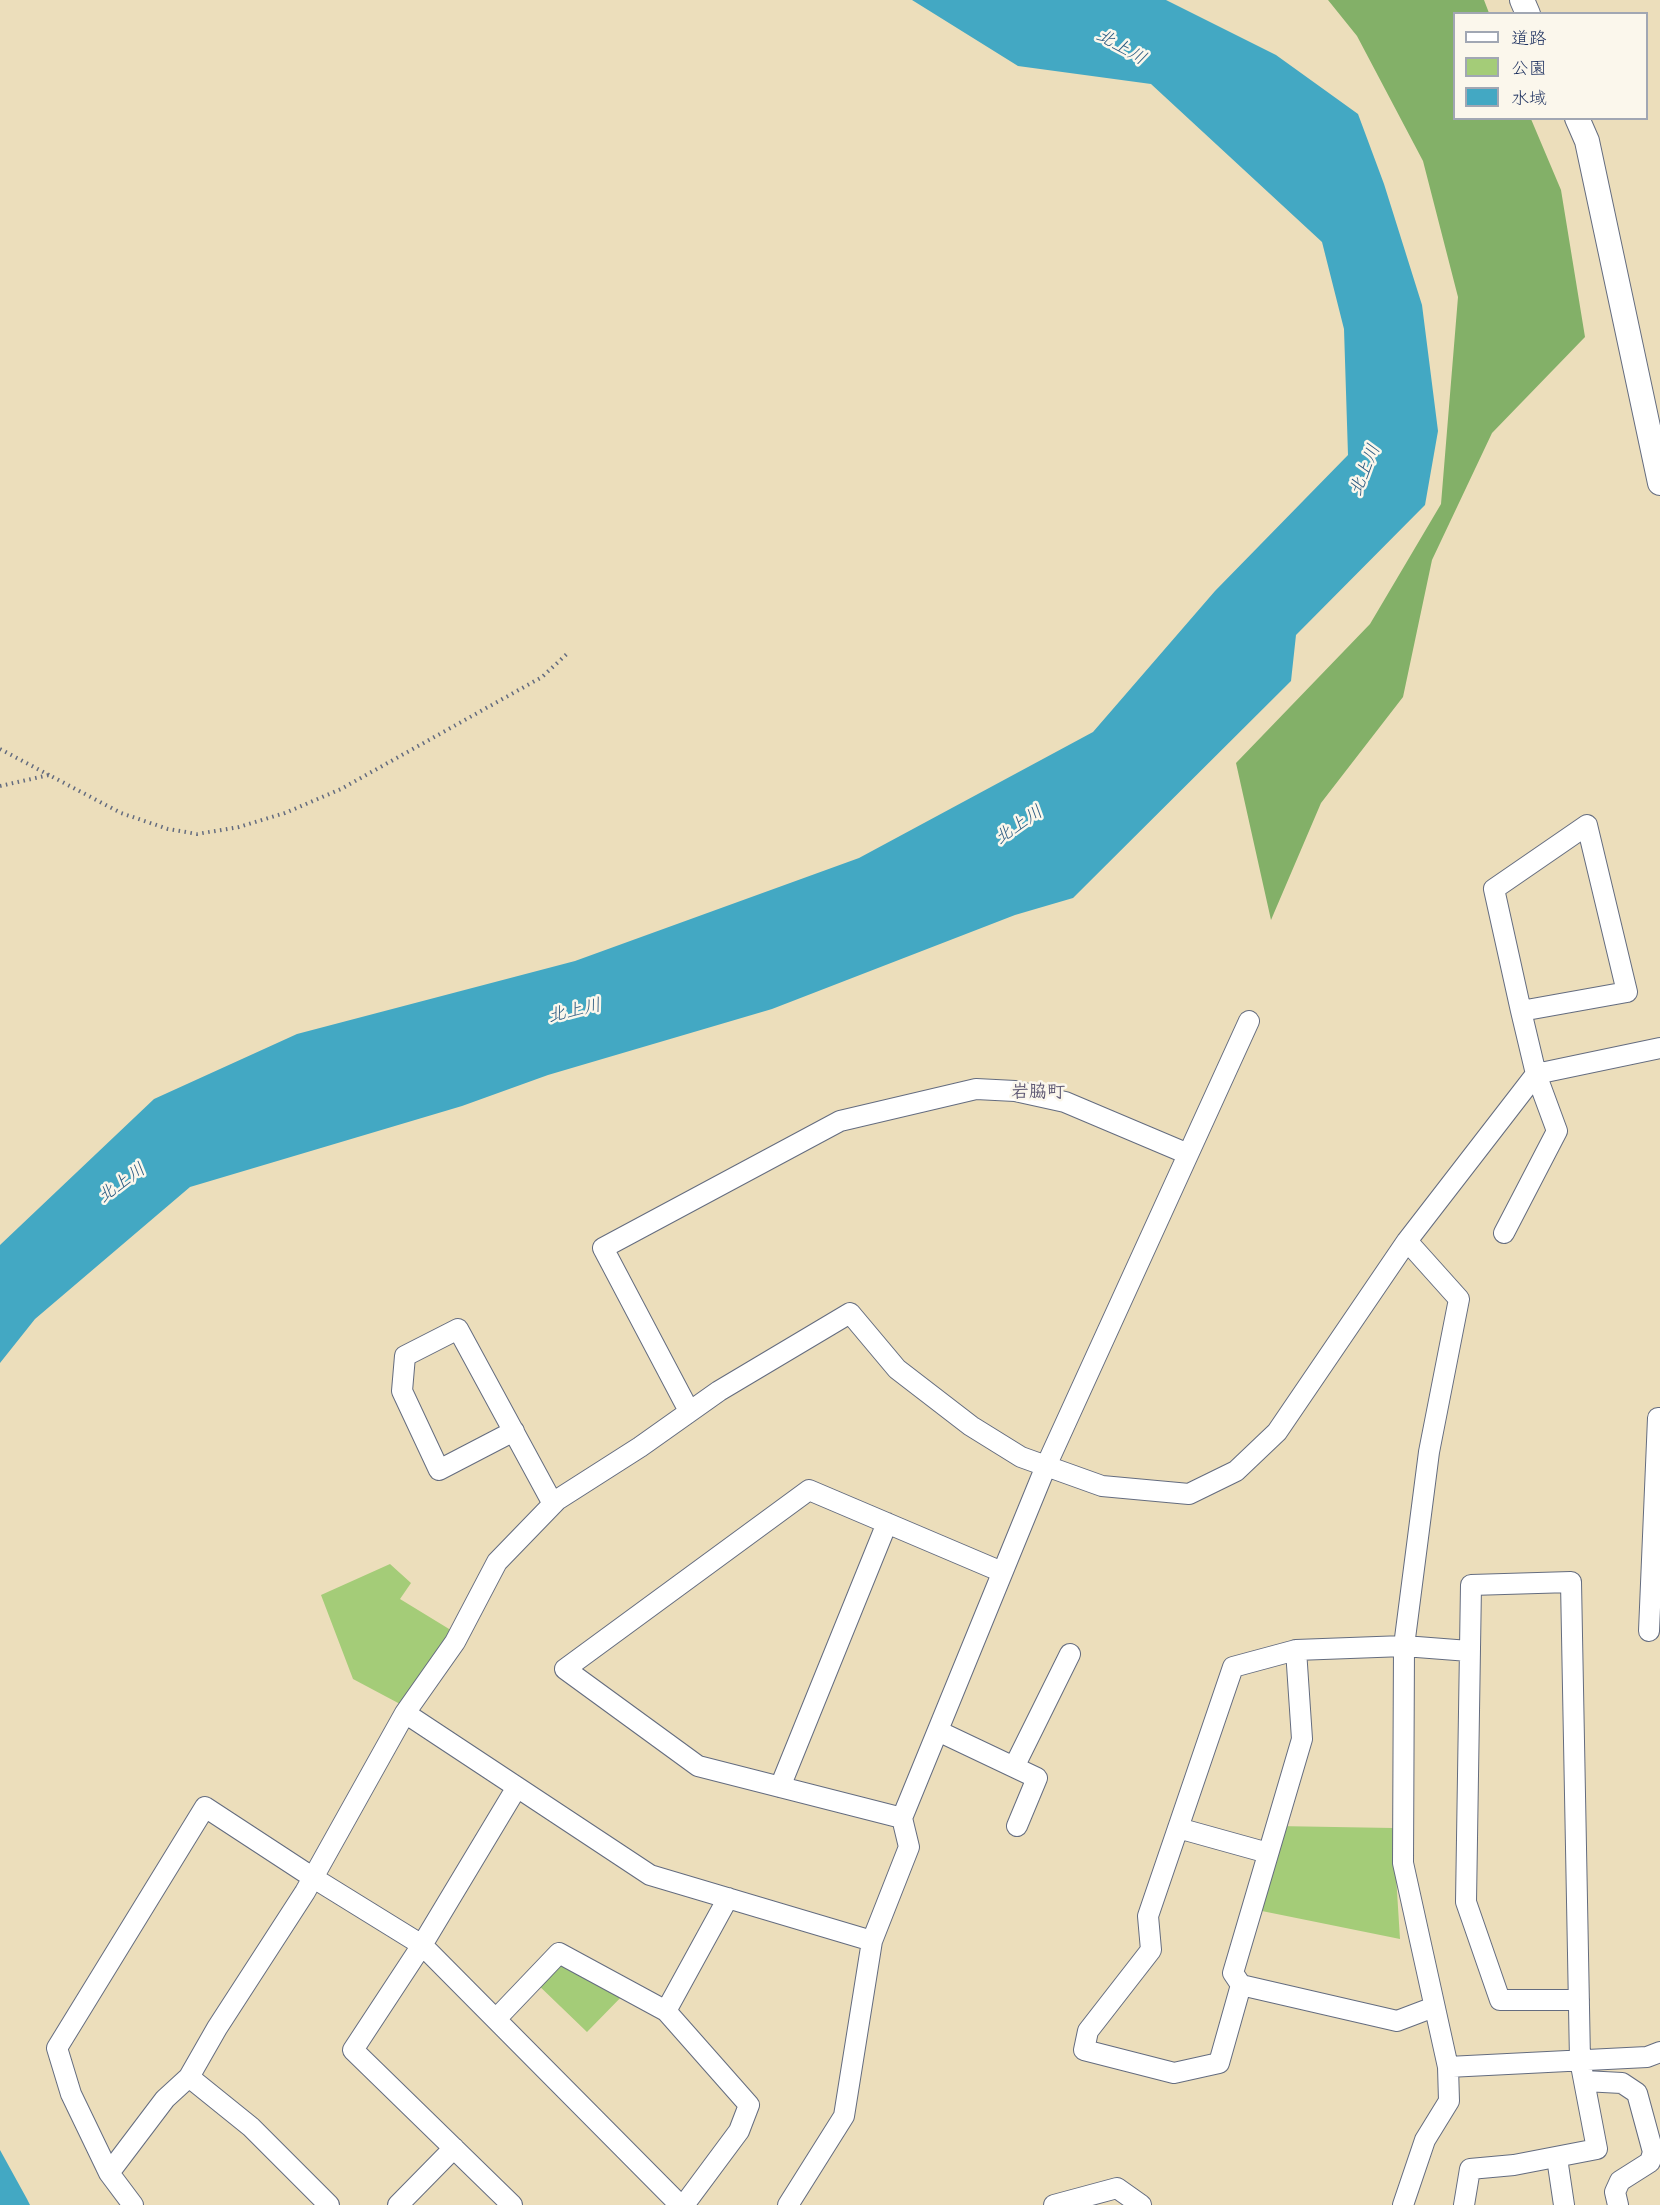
<!DOCTYPE html>
<html>
<head>
<meta charset="utf-8">
<style>
  body { margin:0 }
  #map { position:relative; width:1660px; height:2205px; overflow:hidden; background:#ecdebb; font-family:"Gochi Hand","Klee One",sans-serif }
  canvas { display:block }
  .legend { position:absolute; left:1453px; top:12px; width:195px; height:108px; box-sizing:border-box; background:#fbf7ec; border:2px solid #a1a7b3; margin:0; padding:8px 10px; list-style:none; font-size:18px; color:#1b2f5e }
  .legend li { display:flex; align-items:center; gap:12px; height:30px }
  .legend b { width:30px; border:2px solid #a1a7b3 }
</style>
</head>
<body>
<div id="map">
<canvas width="1660" height="2205"></canvas>
<ul class="legend">
<li><b style="height:8px;background:#fff"></b>道路</li>
<li><b style="height:16px;background:#a4cc78"></b>公園</li>
<li><b style="height:16px;background:#43a8c3"></b>水域</li>
</ul>
</div>
<script>
const ctx = document.querySelector('canvas').getContext('2d');
ctx.lineJoin = 'round';
function fillPath(path, color) { ctx.fillStyle = color; ctx.fill(path, 'evenodd'); }
const poly = rows => new Path2D(rows.map(r => 'M' + r).join(''));
function stroke(path, color, width, dash) { ctx.strokeStyle = color; ctx.lineWidth = width; ctx.lineCap = dash ? 'butt' : 'round'; ctx.setLineDash(dash || []); ctx.stroke(path); }
function drawText(font, color, halo, rows, align = 'center') {
  ctx.font = font + ' "Gochi Hand","Klee One",sans-serif'; ctx.lineWidth = 5; ctx.setLineDash([]); ctx.textBaseline = 'middle'; ctx.strokeStyle = halo; ctx.fillStyle = color; for (const [text, x, y, turn = 0] of rows) {
    ctx.save(); ctx.translate(x, y); ctx.rotate((+turn || 0) * Math.PI / 180); ctx.textAlign = isNaN(turn) ? turn : align; if (halo) ctx.strokeText(text, 0, 0); ctx.fillText(text, 0, 0); ctx.restore();
  }
}
fillPath(poly([
  [390,1564,411,1583,400,1599,454,1632,400,1704,353,1679,321,1595],
  [1276,1826,1393,1828,1400,1939,1252,1909],
  [559,1953,628,1990,587,2032,533,1980]
]), '#a4cc78');
fillPath(poly([
  [1328,0,1484,0,1489,13,1454,14,1454,118,1531,119,1561,190,1585,337,1492,433,1432,560,1403,697,1321,803,1271,920,1236,763,1370,624,1441,504,1458,297,1423,161,1357,36]
]), '#83b068');
fillPath(poly([
  [912,0,1166,0,1276,55,1358,114,1384,184,1422,305,1438,431,1425,505,1296,635,1291,681,1073,898,1015,915,772,1009,548,1075,462,1106,190,1187,35,1319,0,1363,0,1245,154,1099,297,1034,575,961,859,858,1093,732,1215,591,1348,455,1344,329,1322,242,1151,84,1018,66],
  [0,2150,27,2199,30,2205,0,2205]
]), '#43a8c3');
const minor = poly([
  [1504,1233,1557,1131,1536,1074,1521,1011,1494,889,1587,825,1627,992,1521,1011],
  [689,1411,603,1248,840,1121,976,1089,1015,1091,1065,1102,1188,1154],
  [514,1431,439,1470,402,1391,405,1356,458,1329,553,1504],
  [1649,1631,1658,1418,1660,1418],
  [1296,1650,1302,1739,1233,1973,1241,1985,1219,2063,1174,2073,1084,2050,1088,2031,1151,1950,1148,1916,1233,1667,1296,1650,1404,1646,1469,1651],
  [405,1713,650,1875,872,1941],
  [938,1731,1037,1778,1017,1826],
  [1014,1767,1070,1654],
  [780,1787,887,1523],
  [902,1818,698,1766,565,1669,809,1490,1002,1572],
  [1178,1828,1268,1853],
  [1241,1985,1397,2021,1434,2007],
  [666,2011,728,1898],
  [496,2019,559,1953,666,2011,749,2105,739,2131,684,2205],
  [1448,2067,1647,2057,1660,2052],
  [189,2077,251,2127,329,2205],
  [1584,2081,1622,2083,1637,2093,1653,2152,1650,2162,1620,2181,1615,2192,1618,2205],
  [1557,2158,1564,2205],
  [109,2173,165,2099,189,2077,217,2028,305,1892,405,1713,455,1642,497,1562,557,1500,640,1447,719,1391,850,1313,897,1369,971,1426,1021,1457,1102,1486,1189,1494,1236,1471,1277,1432,1407,1241,1536,1074,1660,1048],
  [133,2205,109,2173,71,2094,57,2048,205,1807,312,1877,422,1945,680,2205],
  [398,2205,454,2148],
  [512,2205,353,2050,422,1945,517,1787],
  [788,2205,844,2116,872,1941,909,1847,902,1818,1046,1466,1249,1021],
  [1054,2205,1117,2188,1141,2205],
  [1403,2205,1425,2140,1449,2101,1448,2067,1403,1863,1404,1646,1429,1452,1459,1299,1407,1241],
  [1464,2205,1470,2169,1514,2165,1597,2149,1580,2060,1571,1582,1471,1585,1466,1902,1500,2000,1579,2000]
]);
const tertiary = poly([
  [1522,0,1528,14],
  [1577,118,1587,141,1660,483]
]);
stroke(minor, '#646c7f', 22);
stroke(tertiary, '#646c7f', 26);
stroke(poly([
  [0,749,49,775],
  [0,786,49,775,121,813,168,829,197,834,239,827,285,813,341,789,542,677,569,652]
]), '#646c7f', 4, [1.5, 4.5]);
stroke(minor, '#fff', 20);
stroke(tertiary, '#fff', 24);
drawText('italic 18px', '#295981', '#fbf7ec', [
  ["北上川",1120,49,30],
  ["北上川",1367,471,-68],
  ["北上川",1020,827,-34],
  ["北上川",575,1013,-13],
  ["北上川",123,1185,-36]
]);
drawText('bold 18px', '#615b75', '#fbf7ec', [
  ["岩脇町",1038,1094]
]);
</script>
</body>
</html>
